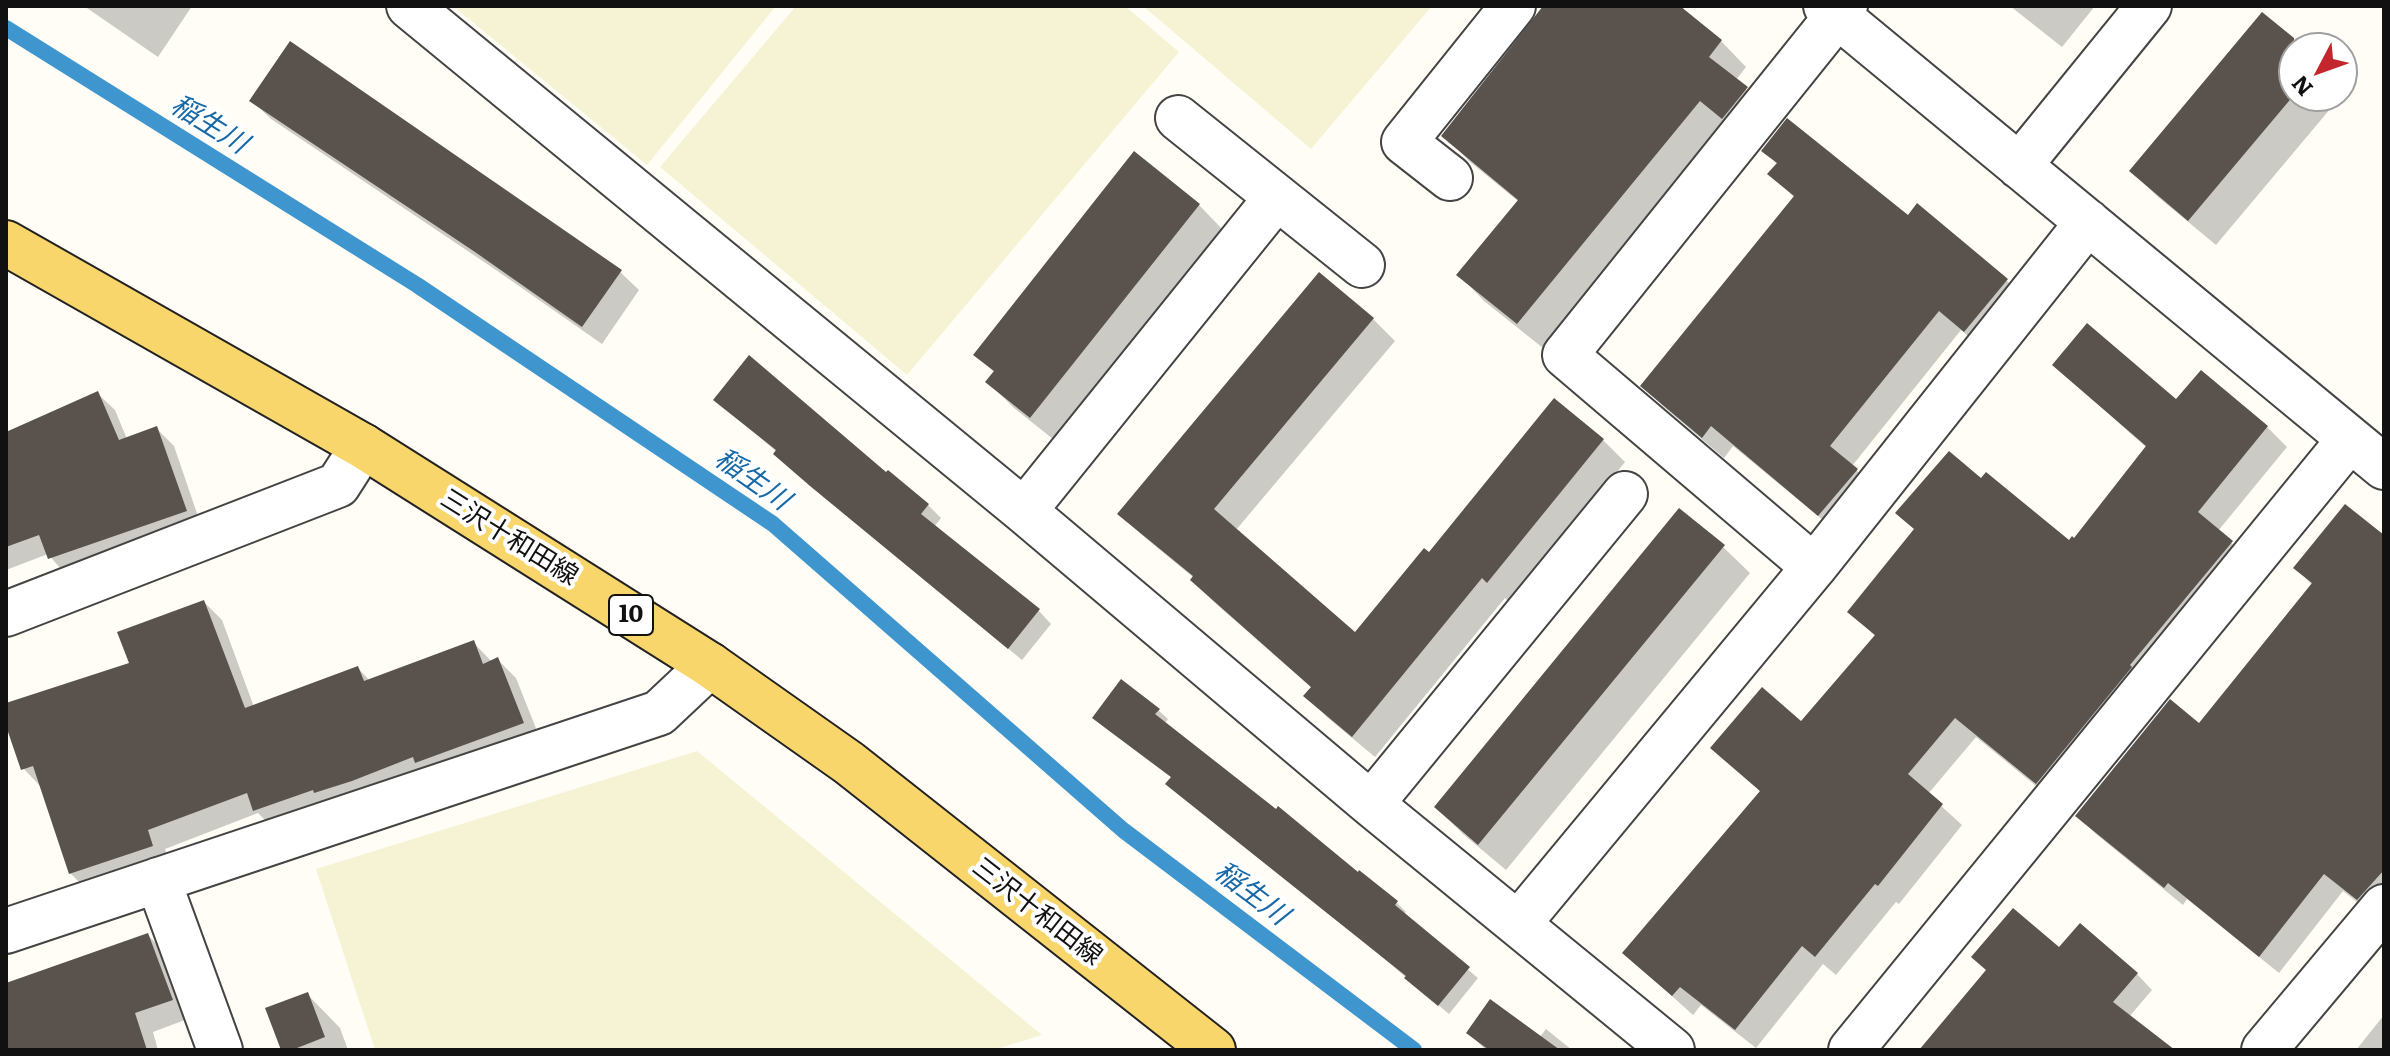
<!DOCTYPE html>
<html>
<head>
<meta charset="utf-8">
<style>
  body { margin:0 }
  #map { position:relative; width:2390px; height:1056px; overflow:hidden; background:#fffdf5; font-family:Literata,serif }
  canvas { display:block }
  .frame { position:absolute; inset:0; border:8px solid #111; pointer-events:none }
  .north { position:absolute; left:2278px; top:32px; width:80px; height:80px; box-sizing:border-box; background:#fff; border:2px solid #a0a0a0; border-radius:50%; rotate:229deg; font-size:22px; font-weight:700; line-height:32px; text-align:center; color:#111 }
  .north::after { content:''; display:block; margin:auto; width:28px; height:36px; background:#c4262e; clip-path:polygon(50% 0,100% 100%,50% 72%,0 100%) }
</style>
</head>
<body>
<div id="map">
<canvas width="2390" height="1056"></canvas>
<div class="frame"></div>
<div class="north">N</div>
</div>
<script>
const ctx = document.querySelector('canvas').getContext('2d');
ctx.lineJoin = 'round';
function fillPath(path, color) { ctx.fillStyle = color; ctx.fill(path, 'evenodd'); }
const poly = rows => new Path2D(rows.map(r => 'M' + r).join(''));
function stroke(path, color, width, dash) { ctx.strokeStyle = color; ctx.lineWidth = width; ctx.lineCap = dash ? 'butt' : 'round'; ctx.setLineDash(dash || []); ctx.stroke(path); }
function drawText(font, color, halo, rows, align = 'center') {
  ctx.font = font + ' Literata,"Noto Sans JP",serif'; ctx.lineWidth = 8; ctx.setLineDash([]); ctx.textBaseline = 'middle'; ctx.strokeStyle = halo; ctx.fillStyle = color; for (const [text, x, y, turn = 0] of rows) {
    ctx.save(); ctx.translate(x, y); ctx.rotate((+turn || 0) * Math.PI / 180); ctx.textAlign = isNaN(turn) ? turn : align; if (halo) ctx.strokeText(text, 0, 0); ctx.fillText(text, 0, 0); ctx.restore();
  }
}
fillPath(poly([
  [453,6,776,6,647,165],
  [796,6,1125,6,1179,52,907,375,660,167],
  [1143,6,1432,6,1311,149],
  [697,751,1042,1035,993,1050,375,1050,316,869]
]), '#f6f3d4');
fillPath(poly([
  [84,6,192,6,158,57],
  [1546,6,1686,6,1682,10,1721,41,1746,67,1736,80,1772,114,1726,125,1543,348,1484,301,1459,275,1519,202,1469,161,1444,135],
  [2010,6,2095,6,2062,47],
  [2263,15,2303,48,2294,48,2294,96,2341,96,2216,245,2158,197,2131,171],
  [252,101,620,272,639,290,602,344,496,270,271,119],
  [1764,150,1908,218,1918,206,2007,281,2028,302,1987,352,1961,330,1852,466,1878,491,1841,535,1733,446,1724,458,1664,407,1642,386,1795,198,1770,174,1778,165],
  [1199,205,1225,232,1058,443,1014,408,988,382,995,373,976,355],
  [1373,319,1395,341,1236,530,1356,635,1429,555,1555,400,1603,440,1625,462,1510,603,1505,598,1375,757,1328,718,1306,696,1312,688,1214,602,1192,580,1194,578,1142,535,1120,514],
  [2054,365,2176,402,2201,372,2267,427,2287,447,2218,531,2252,562,2057,803,1976,737,1928,794,1962,825,1899,904,1896,902,1836,975,1823,964,1756,1048,1701,1005,1693,1015,1624,953,1761,792,1713,748,1801,724,1876,637,1849,611,1981,481,2070,542,2074,540,2147,448],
  [98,394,115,410,127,439,157,429,174,446,202,528,66,575,48,554,6,570,6,481],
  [716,400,886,475,928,505,941,518,934,527,1039,611,1051,624,1022,660,788,466,777,452],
  [2384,538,2384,908,2376,917,2343,891,2279,973,2187,899,2183,905,2096,834,2077,816,2199,726,2313,586,2296,568],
  [1723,547,1750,573,1506,870,1463,834,1436,807],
  [204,602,222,620,254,707,358,668,370,681,473,642,492,662,498,660,516,678,541,741,273,828,258,813,165,849,170,864,88,891,70,873,41,787,23,768,6,720,6,705,131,664],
  [1158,710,1168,719,1164,724,1397,903,1406,912,1403,915,1478,978,1449,1014,1172,778,1104,727],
  [148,935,166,954,190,1018,153,1032,158,1050,6,1050,6,992],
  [2059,950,2137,974,2152,990,2129,1017,2171,1050,1921,1050],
  [307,994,340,1028,348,1050,283,1050],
  [2384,1015,2384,1050,2356,1050],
  [1546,1029,1572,1050,1486,1050,1468,1033,1540,1037]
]), '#0003');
stroke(poly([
  [6,28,417,285,773,524,1123,830,1414,1050]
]), '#3f96cf', 16);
fillPath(poly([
  [1543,6,1680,6,1722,40,1709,57,1748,87,1722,119,1700,101,1517,324,1456,275,1518,200,1441,136],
  [2262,12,2294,38,2294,95,2188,221,2129,171],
  [290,41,622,270,582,327,475,252,249,101],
  [1787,118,1908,215,1917,203,2008,279,1964,332,1939,311,1830,446,1858,469,1818,516,1711,426,1702,438,1640,386,1794,196,1767,174,1777,163,1761,151],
  [1134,151,1200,204,1030,418,985,382,994,371,973,355],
  [1319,272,1374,318,1214,509,1355,632,1424,548,1429,552,1554,398,1604,439,1487,583,1482,578,1352,737,1303,696,1311,687,1190,580,1193,576,1117,514],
  [2087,323,2176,399,2201,370,2268,426,2198,512,2233,541,2130,665,2132,667,2036,784,1955,718,1908,774,1943,804,1878,886,1875,884,1815,957,1802,946,1735,1030,1680,987,1672,996,1622,953,1760,791,1710,748,1762,687,1801,721,1875,635,1847,612,1914,529,1895,513,1949,451,1981,478,1986,472,2069,540,2072,536,2074,538,2146,446,2052,365],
  [749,355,886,472,888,470,929,504,921,514,1040,609,1008,649,810,486,773,454,776,450,713,400],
  [98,391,119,440,157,426,187,511,48,559,39,535,6,547,6,432],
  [2345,504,2384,535,2384,870,2357,900,2324,874,2259,957,2168,883,2164,888,2075,816,2170,699,2199,723,2312,583,2293,568],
  [1679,508,1725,545,1478,845,1434,807],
  [204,600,245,708,358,666,364,681,474,640,483,664,498,657,524,723,415,763,413,757,352,781,314,793,313,790,253,811,247,793,148,830,153,846,69,874,33,766,21,770,6,726,6,703,129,663,117,632],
  [1121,679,1160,709,1155,714,1276,809,1278,806,1358,872,1359,870,1398,901,1395,905,1470,967,1438,1006,1404,978,1406,976,1165,784,1171,777,1092,718],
  [2013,908,2059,947,2080,923,2138,973,2113,1002,2175,1050,1919,1050,1986,970,1971,957],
  [148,933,173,1000,135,1013,147,1050,6,1050,6,983],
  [308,992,325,1037,292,1050,281,1050,265,1008],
  [1490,999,1560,1050,1489,1050,1466,1033]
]), '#5a524d');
const minor = poly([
  [409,6,1024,511,1371,804,1672,1050],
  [1826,6,2384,467],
  [1845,6,1565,355,1814,567,2088,222],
  [1178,118,1362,265],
  [2019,166,2149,6],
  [1450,178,1404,142,1513,6],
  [1024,511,1277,197],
  [6,614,338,485,363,446],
  [1371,804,1625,494],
  [158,880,220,1050],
  [1518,924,1814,567],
  [6,931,659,713,710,665],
  [1851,1050,2350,439],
  [2264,1050,2384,907]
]);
const major = poly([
  [6,243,363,446,710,665,849,763,1213,1050]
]);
stroke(minor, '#444', 48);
stroke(major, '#222', 48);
stroke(minor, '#fff', 44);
stroke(major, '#f9d66b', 44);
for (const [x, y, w] of [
  [631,615,44]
]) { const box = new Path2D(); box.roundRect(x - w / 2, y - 20, w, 40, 6); ctx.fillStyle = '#fff'; ctx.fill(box); stroke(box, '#111', 2); }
drawText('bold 24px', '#111', null, [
  ["10",631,615]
]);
drawText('26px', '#111', '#fff', [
  ["三沢十和田線",509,538,32],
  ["三沢十和田線",1037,912,38]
]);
drawText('italic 28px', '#1768a6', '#fff', [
  ["稲生川",209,125,32],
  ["稲生川",752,480,35],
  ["稲生川",1251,894,37]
]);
</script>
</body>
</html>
